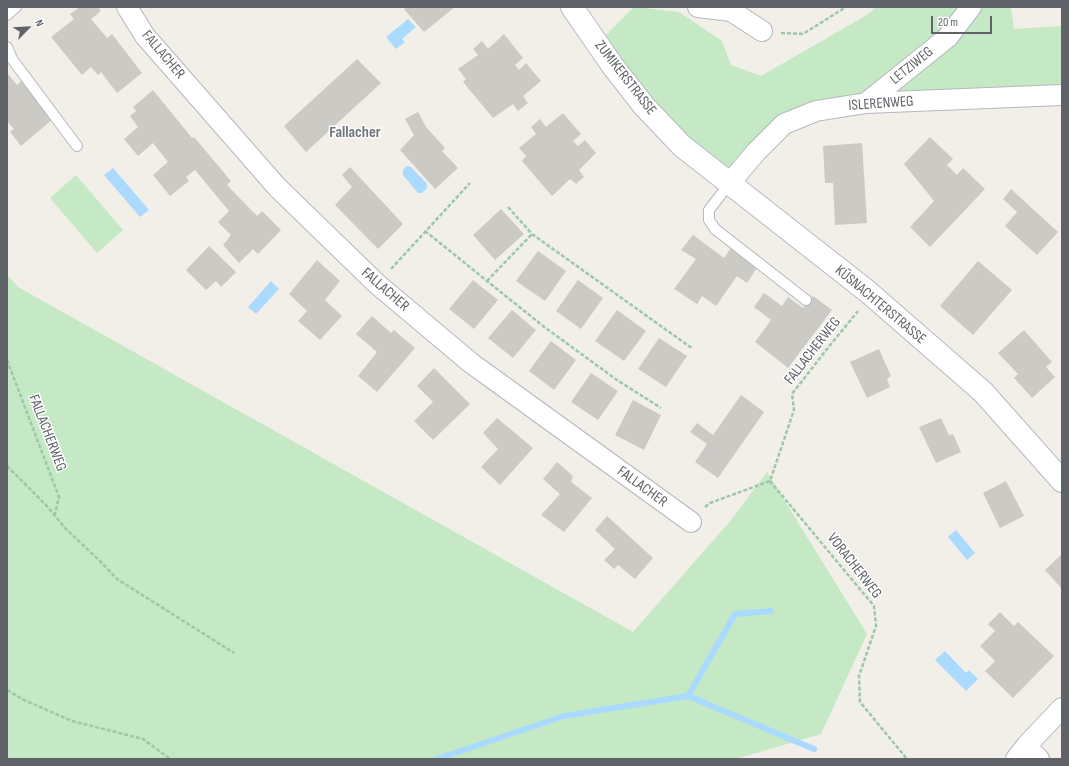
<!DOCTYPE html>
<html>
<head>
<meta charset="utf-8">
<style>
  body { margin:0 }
  #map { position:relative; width:1069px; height:766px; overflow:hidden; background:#f1efe8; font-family:"Sofia Sans Condensed",sans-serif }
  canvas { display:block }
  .frame { position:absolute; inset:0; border:8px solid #5f6368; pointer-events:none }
  .north { position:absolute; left:8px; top:8px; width:40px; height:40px; -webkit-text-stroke:3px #fff; paint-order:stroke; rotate:66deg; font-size:11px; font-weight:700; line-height:16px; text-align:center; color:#5f6368 }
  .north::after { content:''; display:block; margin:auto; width:14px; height:18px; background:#5f6368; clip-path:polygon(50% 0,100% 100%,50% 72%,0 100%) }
  .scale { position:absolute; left:931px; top:16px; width:61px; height:18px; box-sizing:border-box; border:2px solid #5f6368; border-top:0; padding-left:5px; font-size:12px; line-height:14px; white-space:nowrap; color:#5f6368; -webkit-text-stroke:3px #fff; paint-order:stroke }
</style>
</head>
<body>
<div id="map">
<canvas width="1069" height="766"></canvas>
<div class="frame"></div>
<div class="north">N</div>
<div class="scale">20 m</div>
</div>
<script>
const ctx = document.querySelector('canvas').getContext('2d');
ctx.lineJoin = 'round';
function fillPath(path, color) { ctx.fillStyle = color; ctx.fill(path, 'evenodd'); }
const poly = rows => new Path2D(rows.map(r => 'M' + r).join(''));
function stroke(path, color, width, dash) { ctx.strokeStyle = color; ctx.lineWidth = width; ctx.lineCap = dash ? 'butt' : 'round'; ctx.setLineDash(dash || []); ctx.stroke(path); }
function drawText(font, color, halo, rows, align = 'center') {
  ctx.font = font + ' "Sofia Sans Condensed",sans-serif'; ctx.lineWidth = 3; ctx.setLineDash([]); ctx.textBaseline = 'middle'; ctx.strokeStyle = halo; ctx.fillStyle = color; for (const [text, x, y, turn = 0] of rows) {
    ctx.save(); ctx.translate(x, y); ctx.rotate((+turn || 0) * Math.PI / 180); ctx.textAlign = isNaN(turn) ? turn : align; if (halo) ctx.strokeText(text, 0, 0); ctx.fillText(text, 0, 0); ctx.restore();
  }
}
fillPath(poly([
  [634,7,679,12,722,41,731,65,761,76,867,15,876,7,1011,7,1014,29,1062,26,1062,95,866,103,784,124,729,184,682,146,604,37],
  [76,175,123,230,97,253,50,198],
  [7,275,18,287,633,632,732,519,767,472,867,634,821,734,736,759,7,759]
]), '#c5e8c5');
fillPath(poly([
  [408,19,416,27,402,39,405,42,396,49,386,37],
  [407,166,411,167,427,184,427,188,422,193,418,193,403,175,403,170],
  [113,168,149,210,140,217,104,175],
  [271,281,279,289,256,314,248,307],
  [956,530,975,553,967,560,948,537],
  [945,651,966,673,969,670,978,679,966,691,935,660]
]), '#aadaff');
stroke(poly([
  [688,696,735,614,771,611],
  [437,759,564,716,688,696,814,749]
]), '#aadaff', 6);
fillPath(poly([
  [80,7,98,7,101,11,91,19,107,38,112,34,142,73,117,93,101,72,98,75,91,67,82,75,51,37,74,19,70,14],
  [407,7,455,7,424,32,404,9],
  [504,34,523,58,515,65,519,70,526,63,541,81,523,96,528,103,518,111,513,104,493,118,463,82,466,79,458,69,478,55,473,49,482,41,488,49],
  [357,59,381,83,306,152,284,126],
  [7,73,17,85,23,79,53,119,21,146,10,132,14,129,7,121],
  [153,90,192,138,194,137,231,181,227,185,257,216,262,211,281,230,258,254,253,249,239,263,223,245,231,235,218,222,229,211,195,170,186,177,189,181,170,196,153,175,168,162,153,143,138,156,124,139,138,127,130,116,136,111,133,107],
  [418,112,426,127,445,148,442,151,458,168,435,189,400,150,414,135,405,119],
  [563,113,581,134,573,141,578,146,585,140,596,153,579,170,584,177,576,184,570,179,552,196,522,161,526,156,519,148,536,134,531,127,540,119,546,127],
  [930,137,953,159,947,165,957,175,963,168,985,189,930,247,910,227,934,201,904,164],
  [862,143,867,223,835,225,833,183,825,183,823,146],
  [350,167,403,224,378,249,335,205,352,187,342,175],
  [1011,189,1058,232,1037,255,1005,226,1017,212,1003,199],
  [501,209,524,234,495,260,473,235],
  [693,235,724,258,731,248,757,268,747,283,737,276,716,306,702,296,697,304,674,289,696,259,681,250],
  [209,246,236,272,221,287,216,281,206,290,186,270],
  [538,251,566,271,545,301,516,281],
  [317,260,340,281,325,300,342,316,320,340,298,321,307,311,289,294],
  [978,261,1012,290,973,335,940,306],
  [473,280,498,300,474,329,449,309],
  [578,280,603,298,581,329,556,311],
  [764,293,782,306,788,297,803,308,813,296,832,310,788,368,755,342,771,320,754,307],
  [512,310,536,330,513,358,488,338],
  [617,310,646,331,624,361,595,341],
  [372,316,391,333,394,330,415,348,377,392,358,376,377,352,356,334],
  [1024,330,1052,362,1046,367,1055,377,1032,398,1014,378,1018,374,998,353],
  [659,338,687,356,666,387,638,369],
  [551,341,576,360,554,390,529,371],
  [879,349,891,376,887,379,890,387,867,398,850,362],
  [434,368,470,404,433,440,414,421,433,402,417,386],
  [591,373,618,391,598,420,571,402],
  [741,395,764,412,718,478,695,462,707,444,690,432,697,423,713,435],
  [633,400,661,415,644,450,615,435],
  [497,418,533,448,500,485,481,467,498,449,483,433],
  [941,418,949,435,953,434,961,452,936,463,919,427],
  [557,462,573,476,571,482,592,498,564,532,541,515,560,494,543,479],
  [1006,481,1024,516,1000,528,983,493],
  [607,516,653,558,635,579,618,565,614,569,604,560,615,549,595,530],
  [1062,554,1062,589,1045,570],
  [1000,612,1014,626,1018,622,1054,656,1013,698,985,671,995,661,980,646,995,631,988,624]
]), '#cccac5');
const lane = poly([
  [7,15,16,7],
  [7,47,12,59,77,146],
  [729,184,709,210,709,220,715,229,806,300]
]);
const street = poly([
  [127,7,145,36,277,187,377,284,471,363,691,522],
  [698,7,731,11,762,31],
  [866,103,948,37,971,7],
  [729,184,756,152,784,124,816,111,866,103,1062,95],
  [1026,746,1039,759],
  [1016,759,1026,746,1062,708]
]);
const secondary = poly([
  [572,7,612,65,644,106,682,146,867,291,983,392,1062,481]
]);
stroke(lane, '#b5b8bc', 12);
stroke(street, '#b5b8bc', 22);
stroke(secondary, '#b6babf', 24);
stroke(poly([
  [781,33,803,34,846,7],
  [508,207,532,234,693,349],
  [425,231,543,326,617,380,661,408],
  [391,269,470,183],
  [487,281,532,234],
  [7,360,59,497,55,514],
  [7,466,46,505,66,529,101,562,117,579,234,653],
  [770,481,874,606,876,626,859,676,860,702,907,759],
  [705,507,710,503,770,481,794,410,792,394,827,349,858,311],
  [7,690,24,700,72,721,143,739,170,759]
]), '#9cc7a9', 2.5, [4, 2]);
stroke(lane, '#fff', 10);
stroke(street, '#fff', 20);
stroke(secondary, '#fff', 22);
drawText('15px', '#5f6368', '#fff', [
  ["FALLACHER",163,55,50],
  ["LETZIWEG",912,66,-39],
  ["ZUMIKERSTRASSE",625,78,52],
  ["ISLERENWEG",881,104,-4],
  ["FALLACHER",385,290,41],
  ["KÜSNACHTERSTRASSE",880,305,40],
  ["FALLACHERWEG",813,351,-52],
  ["FALLACHERWEG",47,433,69],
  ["FALLACHER",642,487,36],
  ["VORACHERWEG",854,566,52]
]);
drawText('bold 16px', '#70757a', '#fff', [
  ["Fallacher",355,133]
]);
</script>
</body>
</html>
